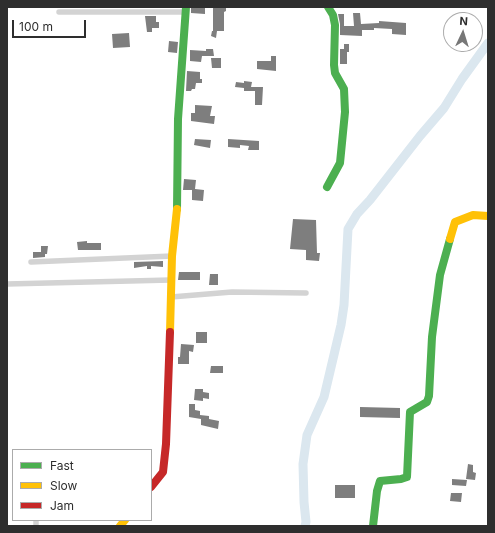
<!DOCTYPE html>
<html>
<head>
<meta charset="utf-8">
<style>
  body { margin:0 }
  #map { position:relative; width:495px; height:533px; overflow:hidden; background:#fff; font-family:Inter,sans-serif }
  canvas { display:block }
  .frame { position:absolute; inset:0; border:8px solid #2e2e2e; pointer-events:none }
  .legend { position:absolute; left:12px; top:449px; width:140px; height:72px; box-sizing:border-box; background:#fff; border:1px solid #ababab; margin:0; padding:5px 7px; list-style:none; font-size:12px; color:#2e2e2e }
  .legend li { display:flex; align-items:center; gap:8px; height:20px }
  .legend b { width:20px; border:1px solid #ababab }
  .north { position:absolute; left:443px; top:12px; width:40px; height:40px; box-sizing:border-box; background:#fff; border:1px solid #ababab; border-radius:50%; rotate:4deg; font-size:11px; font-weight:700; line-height:16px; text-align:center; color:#2e2e2e }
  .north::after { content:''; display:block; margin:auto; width:14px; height:18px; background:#777; clip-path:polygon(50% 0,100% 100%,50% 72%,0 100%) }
  .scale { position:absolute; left:12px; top:20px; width:74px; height:18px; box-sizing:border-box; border:2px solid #2e2e2e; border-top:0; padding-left:5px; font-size:12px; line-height:14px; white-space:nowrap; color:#2e2e2e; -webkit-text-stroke:3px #fff; paint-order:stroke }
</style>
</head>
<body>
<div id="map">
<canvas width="495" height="533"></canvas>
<div class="frame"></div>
<ul class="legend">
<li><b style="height:5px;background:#4caf50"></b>Fast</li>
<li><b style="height:5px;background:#ffc107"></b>Slow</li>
<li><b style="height:5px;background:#c62828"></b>Jam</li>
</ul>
<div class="north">N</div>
<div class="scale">100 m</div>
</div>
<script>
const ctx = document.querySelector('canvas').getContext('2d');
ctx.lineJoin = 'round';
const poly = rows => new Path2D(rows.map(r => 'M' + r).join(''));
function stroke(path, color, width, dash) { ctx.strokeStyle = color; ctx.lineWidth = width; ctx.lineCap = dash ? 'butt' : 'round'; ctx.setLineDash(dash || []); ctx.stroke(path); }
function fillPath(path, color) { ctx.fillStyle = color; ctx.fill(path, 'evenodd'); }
stroke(poly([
  [305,526,306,522,304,502,303,464,307,435,324,397,341,325,344,305,348,229,357,214,370,200,420,136,444,108,462,79,488,43]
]), '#dbe7ef', 9);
fillPath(poly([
  [191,7,205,7,205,14,191,13],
  [213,7,226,7,226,11,224,12,224,31,217,31,216,38,211,36,212,31,213,31],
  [353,13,360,13,361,24,379,23,379,21,406,23,406,35,392,34,392,29,374,28,374,30,362,30,362,36,340,35,340,24,338,14,344,14,344,26,354,26],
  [145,16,156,16,156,22,159,22,159,28,152,28,152,32,147,32],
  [129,33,130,47,113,48,112,34],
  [169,41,178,42,177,53,168,52],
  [344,44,349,44,349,52,347,52,347,64,340,64,340,49,344,49],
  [206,49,213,49,214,56,202,56,201,62,190,61,190,50,206,51],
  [271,56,276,56,276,71,257,69,257,61,271,61],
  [211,58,221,58,221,68,212,68],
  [187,71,200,72,200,79,202,79,202,83,196,83,195,89,192,89,191,91,186,91],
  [244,81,252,82,251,87,263,87,262,105,255,105,255,91,244,91,244,88,235,87,236,82,244,83],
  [195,105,212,106,210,116,215,116,214,124,191,121,191,113,195,113],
  [195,139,211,140,210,148,194,145],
  [228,139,259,141,259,150,248,150,249,146,240,145,240,148,228,147],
  [184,179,196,180,195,189,204,190,203,201,192,200,192,190,183,190],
  [293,219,316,220,317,253,320,253,319,261,306,260,306,250,290,249],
  [87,241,87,243,101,243,101,250,78,250,77,242],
  [41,246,48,246,47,254,45,254,45,257,33,258,33,252,41,252],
  [163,261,163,267,151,266,151,269,147,269,147,266,134,268,134,262],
  [179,272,200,272,200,280,178,280],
  [210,274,218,274,218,285,209,285],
  [196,332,207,332,207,343,196,343],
  [181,344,194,345,193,352,189,351,189,364,178,364,178,357,180,357],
  [211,366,223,366,223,373,210,373],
  [195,389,203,389,203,392,209,393,209,399,203,398,203,401,194,400],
  [189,404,195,404,195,410,200,411,200,415,209,416,209,419,219,421,218,429,201,425,201,419,189,417],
  [360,407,400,408,400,418,360,417],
  [468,464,473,465,473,472,476,473,475,480,466,479],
  [452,479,467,480,466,486,452,485],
  [335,485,355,485,355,498,335,498],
  [451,493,462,493,461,502,450,501]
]), '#7e7e7e');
stroke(poly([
  [59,12,185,12],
  [31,262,172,256],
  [7,284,171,280],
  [171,297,232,292,306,293],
  [36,526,36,520]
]), '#d3d3d3', 5.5);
stroke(poly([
  [327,187,340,163,345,112,344,89,335,73,334,65,335,25,333,15,328,7],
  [177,209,178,119,186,7],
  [373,526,377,491,380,481,401,479,407,477,410,412,427,402,429,396,432,337,440,275,450,239]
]), '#4caf50', 8);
stroke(poly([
  [450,239,455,222,473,215,488,216],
  [170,332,172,256,177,209],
  [120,526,125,520]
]), '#ffc107', 8);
stroke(poly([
  [151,487,163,472,166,444,170,332]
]), '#c62828', 8);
</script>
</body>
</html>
